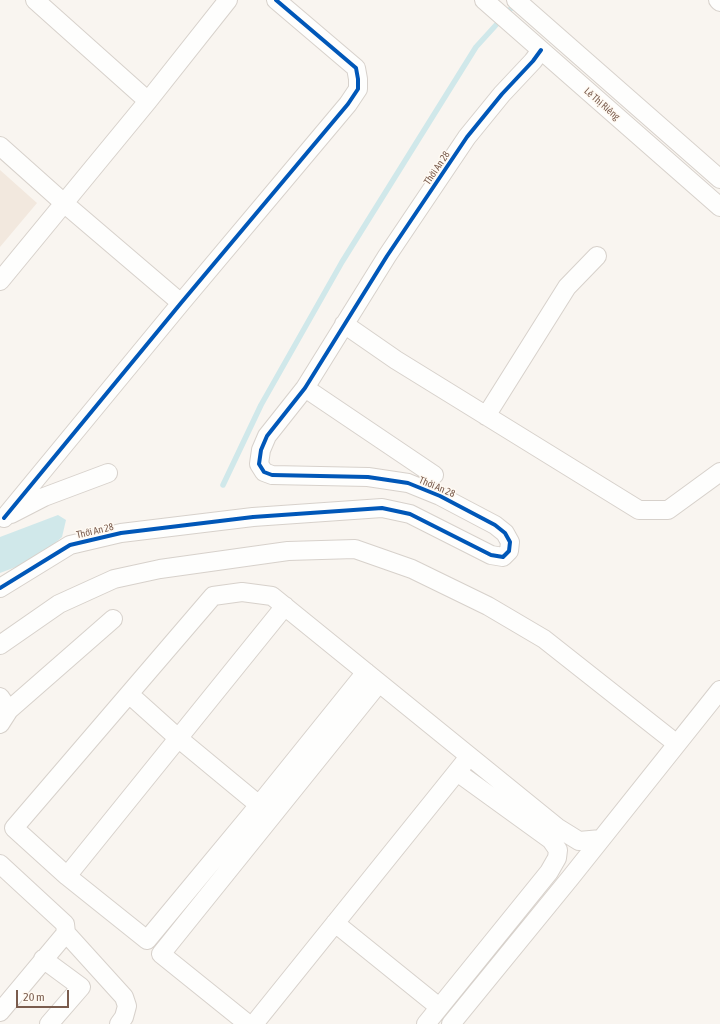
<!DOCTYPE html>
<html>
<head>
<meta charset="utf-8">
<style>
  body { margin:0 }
  #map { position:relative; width:720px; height:1024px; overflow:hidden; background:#f9f5f0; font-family:"Asap Condensed",sans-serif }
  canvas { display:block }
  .scale { position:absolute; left:16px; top:990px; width:53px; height:18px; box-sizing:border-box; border:2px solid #7a5c4d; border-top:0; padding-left:5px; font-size:12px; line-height:14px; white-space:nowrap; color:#7a5c4d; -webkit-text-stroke:3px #fffaf3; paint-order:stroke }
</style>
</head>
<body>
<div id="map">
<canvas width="720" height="1024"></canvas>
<div class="scale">20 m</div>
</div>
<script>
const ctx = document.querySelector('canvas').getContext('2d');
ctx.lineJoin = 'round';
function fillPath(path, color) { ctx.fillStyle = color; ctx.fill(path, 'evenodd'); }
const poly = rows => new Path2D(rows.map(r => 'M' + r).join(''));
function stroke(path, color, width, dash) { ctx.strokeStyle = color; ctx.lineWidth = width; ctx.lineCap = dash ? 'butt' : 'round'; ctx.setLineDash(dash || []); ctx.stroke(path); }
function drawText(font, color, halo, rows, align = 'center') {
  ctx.font = font + ' "Asap Condensed",sans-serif'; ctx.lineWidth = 3; ctx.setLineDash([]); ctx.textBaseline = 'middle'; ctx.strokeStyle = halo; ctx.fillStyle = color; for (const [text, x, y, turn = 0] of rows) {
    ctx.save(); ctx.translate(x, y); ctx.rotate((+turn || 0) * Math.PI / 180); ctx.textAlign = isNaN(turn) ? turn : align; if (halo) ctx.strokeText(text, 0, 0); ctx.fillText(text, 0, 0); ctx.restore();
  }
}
fillPath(poly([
  [0,170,37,203,0,247]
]), '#f2e8de');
fillPath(poly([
  [58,515,66,520,62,537,37,559,0,573,0,537]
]), '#d0e8ea');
stroke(poly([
  [223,485,261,405,342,262,476,47,516,3]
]), '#d0e8ea', 5.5);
const minor = poly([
  [35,0,148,101],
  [484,0,720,207],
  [516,0,720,179],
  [718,0,720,2],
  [0,146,65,204,181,303],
  [0,281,148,101,228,0],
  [344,324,396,360,639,510,668,510,720,472],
  [305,388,434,475],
  [486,416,567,287,597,256],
  [11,514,44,497,108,473],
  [4,518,181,303,348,104,358,89,358,79,356,68,276,0],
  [0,588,70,545,121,533,253,517,382,508,410,514,491,555,503,557,509,551,510,542,505,533,495,525,440,496,408,483,368,477,272,475,264,472,259,464,261,450,267,436,305,388,387,256,467,137,502,94,533,61,541,50],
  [0,645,59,604,114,579,160,569,288,551,355,549,412,569,488,606,544,639,677,744],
  [366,672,259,805,147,940,67,876,14,828,213,596,242,592,272,596,558,828,579,841,601,839],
  [129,694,178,738,259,805],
  [0,697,9,710,0,724],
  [9,710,113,619],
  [0,864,65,924,66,933,0,1012],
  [67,876,285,606],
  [335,923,439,1007],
  [66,933,124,997,127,1006,124,1017,119,1024],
  [43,959,81,987,49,1024],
  [248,1024,161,954,379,683],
  [254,1024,464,763],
  [426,1024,549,872,557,858,558,850,551,840,457,772],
  [451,1024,571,877,720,690]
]);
stroke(minor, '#d7d1cb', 20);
stroke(minor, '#fefefd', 18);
stroke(poly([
  [4,518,181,303,348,104,358,89,358,79,356,68,276,0],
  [0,588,70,545,121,533,253,517,382,508,410,514,491,555,503,557,509,551,510,542,505,533,495,525,440,496,408,483,368,477,272,475,264,472,259,464,261,450,267,436,305,388,387,256,467,137,502,94,533,61,541,50]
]), '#0057b8', 4);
drawText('10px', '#7a5c4d', '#fffaf3', [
  ["Lê Thị Riêng",602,104,41],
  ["Thới An 28",437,168,-56],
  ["Thới An 28",437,487,23],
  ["Thới An 28",95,531,-13]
]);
</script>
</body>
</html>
